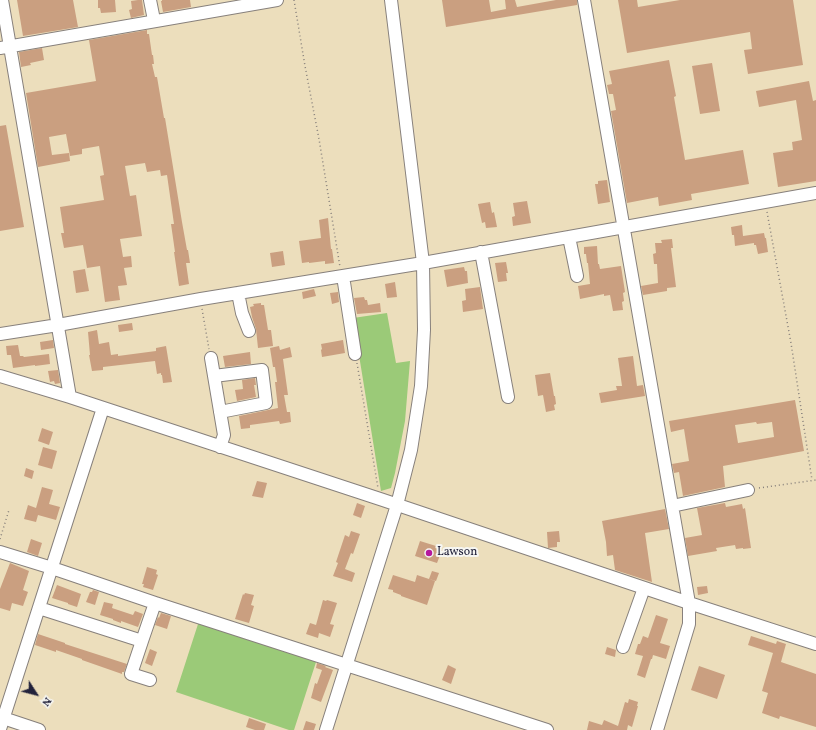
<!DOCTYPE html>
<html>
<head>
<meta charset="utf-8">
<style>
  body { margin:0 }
  #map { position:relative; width:816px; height:730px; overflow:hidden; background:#ecdebc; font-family:Vollkorn,serif }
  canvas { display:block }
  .north { position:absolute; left:16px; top:674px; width:40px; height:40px; -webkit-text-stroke:3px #f6f6f2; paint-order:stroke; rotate:126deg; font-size:11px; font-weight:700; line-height:16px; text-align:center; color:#22223b }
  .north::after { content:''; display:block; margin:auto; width:14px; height:18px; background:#22223b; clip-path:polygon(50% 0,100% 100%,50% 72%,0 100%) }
</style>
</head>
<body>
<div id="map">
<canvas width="816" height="730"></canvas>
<div class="north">N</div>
</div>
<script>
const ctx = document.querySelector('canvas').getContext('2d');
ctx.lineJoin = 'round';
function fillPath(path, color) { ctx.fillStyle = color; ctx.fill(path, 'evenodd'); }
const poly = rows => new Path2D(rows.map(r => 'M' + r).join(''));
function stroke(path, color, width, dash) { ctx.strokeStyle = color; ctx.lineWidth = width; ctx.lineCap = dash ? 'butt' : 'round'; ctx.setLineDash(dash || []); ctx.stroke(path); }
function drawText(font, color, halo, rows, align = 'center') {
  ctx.font = font + ' Vollkorn,serif'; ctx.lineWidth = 4; ctx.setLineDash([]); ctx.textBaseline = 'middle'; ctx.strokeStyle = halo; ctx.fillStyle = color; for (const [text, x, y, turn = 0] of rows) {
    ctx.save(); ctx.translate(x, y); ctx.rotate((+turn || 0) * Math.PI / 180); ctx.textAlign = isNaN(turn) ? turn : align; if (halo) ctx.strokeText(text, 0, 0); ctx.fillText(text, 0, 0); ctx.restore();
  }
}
fillPath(poly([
  [387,313,396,363,410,361,405,421,395,473,391,488,381,491,353,318],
  [199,621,317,659,294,730,289,730,176,692]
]), '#9bca78');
fillPath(poly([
  [17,0,73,0,78,27,23,36],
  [98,0,115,0,116,12,101,13,100,8,98,8],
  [138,0,142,0,144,15,131,18,129,10,132,9,131,1],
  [162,0,190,0,191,7,163,12,161,1,162,1],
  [442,0,489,0,491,12,506,9,505,0,515,0,517,7,556,0,577,0,577,5,446,27],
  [618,0,637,0,638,7,680,0,793,0,803,65,748,74,744,50,752,49,750,32,627,53],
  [147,30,147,34,149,34,152,55,153,55,154,64,152,64,155,77,157,77,164,118,165,118,182,222,187,250,188,250,190,263,186,263,189,284,179,286,174,252,175,252,171,224,174,224,167,175,161,176,160,170,147,172,145,163,125,166,130,196,136,195,142,236,120,239,123,257,131,256,132,267,124,268,127,285,118,286,120,300,105,302,100,266,87,268,83,245,64,248,61,233,64,233,60,207,104,200,100,176,104,175,99,146,82,149,82,154,70,156,66,134,49,137,52,155,69,153,70,161,38,167,26,93,96,81,89,40],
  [42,48,44,60,30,63,31,65,21,67,19,52],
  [669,60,676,96,674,97,685,160,743,150,749,184,691,194,692,200,659,206,658,197,627,203,611,111,616,110,613,94,609,94,607,85,612,84,609,71],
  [712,63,720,111,700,114,692,66],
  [809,81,813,101,816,100,816,181,778,187,773,153,793,150,792,142,802,140,796,100,759,107,756,91],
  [6,125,24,227,0,231,0,126],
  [607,180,610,202,598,204,595,184,598,184,598,181],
  [527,201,531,223,513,226,512,217,515,216,513,203],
  [490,202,492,213,494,212,497,227,486,228,485,222,482,223,478,204],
  [328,218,331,249,332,249,334,263,325,264,325,261,309,263,309,262,302,263,299,241,321,238,319,220],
  [742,225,743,236,764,233,765,238,766,238,768,252,758,254,756,245,754,245,754,243,735,246,734,235,732,235,731,227],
  [672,239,673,248,671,248,676,287,667,288,667,291,643,295,641,286,658,283,657,264,654,264,653,254,656,253,655,243,662,243,661,240],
  [597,246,598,264,599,264,600,269,621,266,625,292,623,293,624,301,622,302,623,310,613,311,610,295,604,296,604,294,580,299,578,286,590,284,588,263,587,263,586,254,584,254,584,247],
  [283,251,285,265,272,267,270,253],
  [506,262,508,273,506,273,507,281,498,282,495,263],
  [464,267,465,271,467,271,468,283,447,287,444,270],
  [85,269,89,291,76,293,73,271],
  [395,282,397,297,387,298,385,284],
  [480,287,483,309,463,312,462,301,466,300,465,289],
  [314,289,316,296,303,299,302,292],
  [338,292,339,302,332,304,330,293],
  [364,297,365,300,367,300,368,305,380,303,381,312,357,314,354,298],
  [261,303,261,305,264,305,268,330,271,330,273,346,258,348,256,329,252,317,250,307,254,306,253,304],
  [132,323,133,330,119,332,118,325],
  [97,330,99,344,109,342,111,355,118,354,118,356,156,351,156,348,166,346,172,382,163,383,162,375,161,375,161,373,157,374,155,361,103,367,103,370,92,371,89,355,90,355,88,332],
  [53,340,54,348,41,350,40,342],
  [343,340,345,353,322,357,321,350,322,349,321,344],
  [18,345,20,356,23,356,24,357,49,354,50,364,35,366,35,365,13,368,11,355,7,355,6,346],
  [279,346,280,350,290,347,292,357,283,359,288,395,284,395,287,412,290,412,291,422,280,424,279,421,250,425,250,428,241,429,239,416,278,408,275,382,277,382,275,367,273,367,270,348],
  [250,352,251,364,225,367,223,356],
  [633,356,637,386,643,385,645,396,601,403,599,393,617,390,616,386,622,386,618,358],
  [58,370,60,383,55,384,54,381,50,382,48,371],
  [550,373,554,396,555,396,556,404,554,405,555,410,546,412,543,395,538,396,535,375],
  [255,378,256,385,254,385,256,397,237,401,235,390,243,389,242,380],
  [795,400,804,451,723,466,725,487,683,496,679,472,674,473,672,464,689,461,684,429,671,432,669,421],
  [756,422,757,424,772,422,774,437,738,443,735,425],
  [42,428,53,432,49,445,38,441],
  [43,447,57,451,52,469,38,465],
  [26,468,34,471,32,479,24,476],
  [257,481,267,483,263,498,252,496],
  [42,487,53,490,49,504,60,507,56,520,38,515,36,522,24,519,28,505,36,508],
  [357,503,365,506,361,518,353,515],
  [725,503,726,507,742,504,743,509,745,508,751,548,743,549,743,548,736,549,735,545,716,548,717,551,688,556,685,538,702,535,697,508],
  [665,509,669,529,645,533,652,582,615,570,613,555,607,556,606,542,602,521],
  [351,531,360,534,353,554,351,553,345,569,355,573,352,582,333,576,338,563,336,562,345,535,349,537],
  [559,531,560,542,557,542,557,547,548,548,547,532],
  [31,539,42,543,38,556,27,552],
  [420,541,436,546,435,548,442,550,437,563,415,556],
  [10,563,29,571,23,590,28,592,23,606,12,603,10,611,0,608,0,589],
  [147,567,157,570,156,574,158,575,153,590,143,587,144,584,142,584],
  [432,571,439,573,436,581,429,579],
  [393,575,415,582,417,575,435,581,427,605,401,596,401,595,393,592,393,590,388,589],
  [57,585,81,594,77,607,68,604,68,603,52,598],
  [707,586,708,593,698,595,697,587],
  [93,590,99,592,95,605,86,602,90,592,92,592],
  [245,593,254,595,251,605,254,606,249,623,235,619,243,594,244,595],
  [323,600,326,601,327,600,337,603,330,624,334,625,330,637,319,633,318,638,306,634,310,623,316,625],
  [104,602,113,604,112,608,133,615,135,611,143,614,138,627,121,621,121,623,113,620,113,619,100,615],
  [161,613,171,616,167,629,155,625,158,617,159,618],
  [656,615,668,619,660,643,670,646,666,659,653,655,652,659,651,659,645,678,637,675,643,656,635,654,638,644,640,644,643,636,648,638],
  [38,634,65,643,65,644,127,664,124,672,122,672,122,674,82,660,82,659,56,650,56,652,35,645],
  [751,636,776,644,777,641,786,644,781,662,816,674,816,727,780,716,779,719,762,713,768,693,762,691,773,653,748,645],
  [607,647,616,650,615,657,605,654],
  [150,649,157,652,152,666,145,663],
  [317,663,326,666,325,667,333,670,321,702,311,698,315,683,317,684,322,670,316,668],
  [448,665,456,669,451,684,442,680],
  [699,666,725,675,717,699,691,690],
  [629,699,638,702,637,706,638,706,632,727,628,725,627,730,587,730,589,721,602,725,604,720,618,726,625,702,628,703],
  [249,718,266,724,264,730,255,730,246,727],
  [306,721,316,724,314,730,303,730]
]), '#ca9f80');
const minor = poly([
  [2,0,70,397],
  [150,0,154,20],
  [584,0,689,603,689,624,657,730],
  [0,48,277,0],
  [569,237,577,276],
  [481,252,508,397],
  [343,276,355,354],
  [238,293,242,313,249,331],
  [0,334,58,325,201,299,423,263,816,193],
  [211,358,224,435,220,447],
  [0,376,70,397,383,500,689,603,816,644],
  [214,376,262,370,266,403,220,412],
  [672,506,748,490],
  [0,552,52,568,155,603,547,730],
  [39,608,142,641,155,603],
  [142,641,131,674,150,680],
  [623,647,644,588],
  [0,717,39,730],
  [0,729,103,408],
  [326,730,397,505,411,450,421,386,424,330,423,263,391,0]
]);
stroke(minor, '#87807c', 14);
stroke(poly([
  [294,0,305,66,319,139,340,267],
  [767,212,791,343,812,480],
  [202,309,209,349],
  [357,363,378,488],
  [759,488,816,480],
  [0,539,9,510]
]), '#87807c', 1.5, [1, 3]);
stroke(minor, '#fff', 12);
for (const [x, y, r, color] of [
  [429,553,4,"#b5179e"]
]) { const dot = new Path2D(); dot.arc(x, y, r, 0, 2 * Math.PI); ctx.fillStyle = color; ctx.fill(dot); stroke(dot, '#f6f6f2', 1.5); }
drawText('12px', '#22223b', '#f6f6f2', [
  ["Lawson",437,553]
], 'left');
</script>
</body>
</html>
